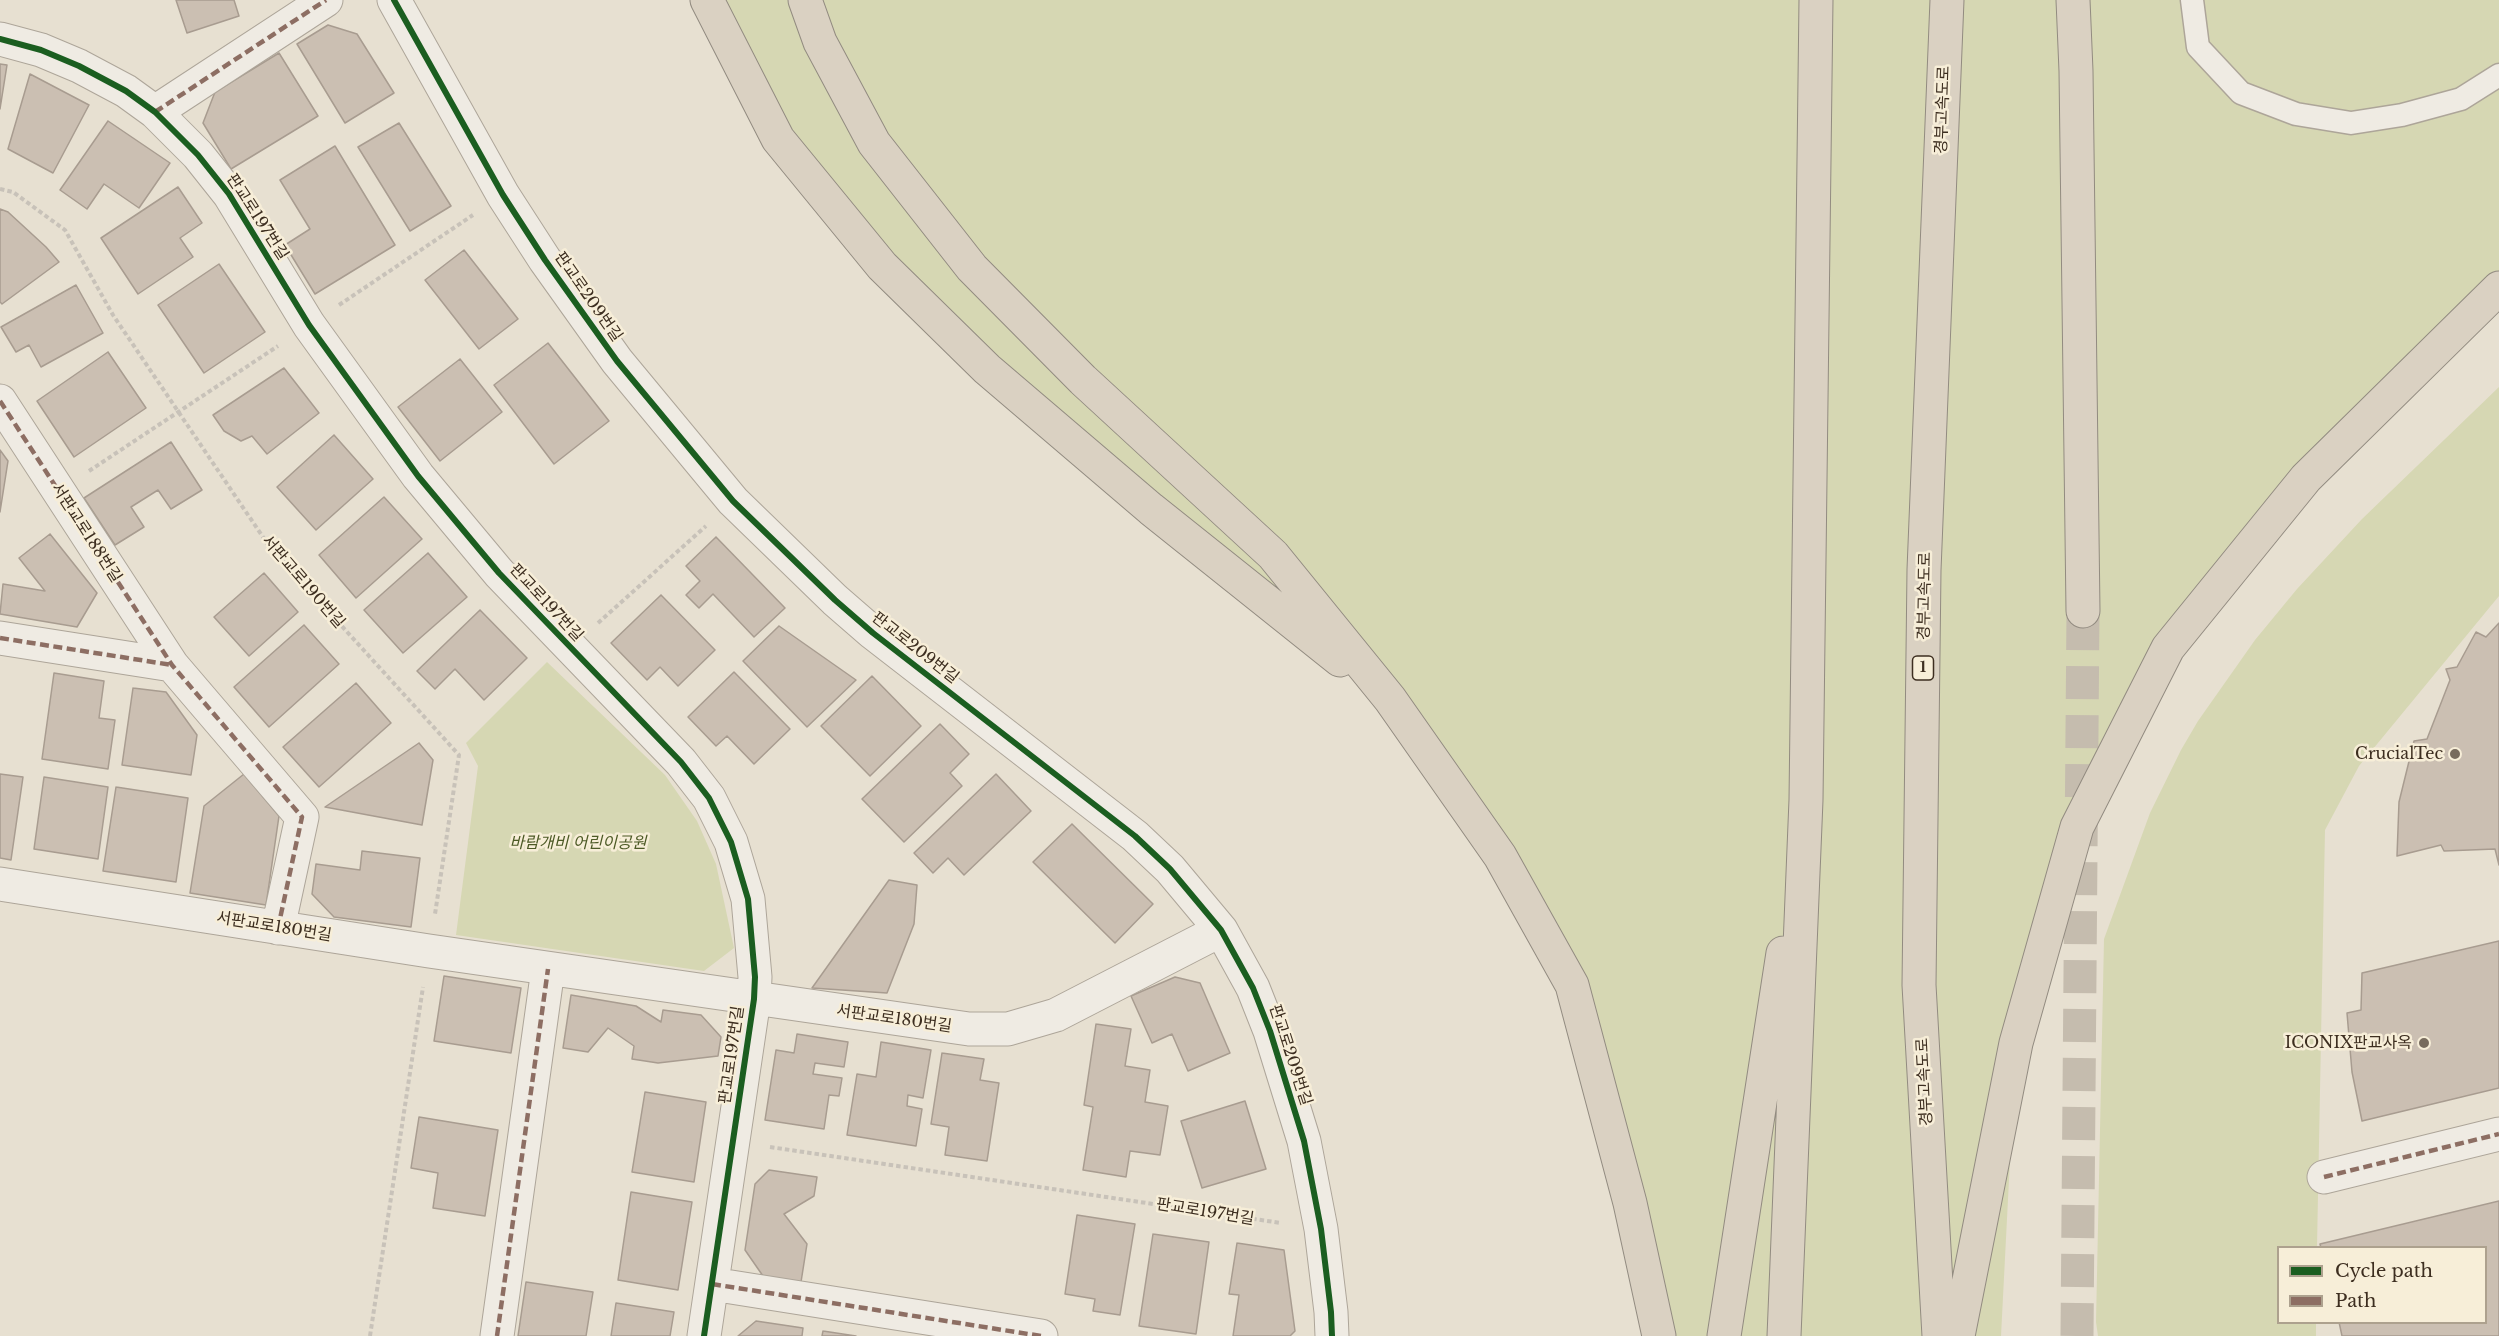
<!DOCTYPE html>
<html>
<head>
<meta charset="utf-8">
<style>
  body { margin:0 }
  #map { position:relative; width:2499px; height:1336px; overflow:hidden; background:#e7e0d1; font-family:"Libre Baskerville",serif }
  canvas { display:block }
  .legend { position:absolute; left:2277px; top:1246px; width:210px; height:78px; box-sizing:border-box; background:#f7eed8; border:2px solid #ada18e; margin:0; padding:8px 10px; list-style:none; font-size:18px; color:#3d2e20 }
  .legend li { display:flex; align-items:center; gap:12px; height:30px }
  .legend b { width:30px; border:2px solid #ada18e }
</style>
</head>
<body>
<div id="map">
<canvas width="2499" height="1336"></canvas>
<ul class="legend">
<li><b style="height:8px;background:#1b5e20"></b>Cycle path</li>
<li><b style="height:8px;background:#8d6e63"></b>Path</li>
</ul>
</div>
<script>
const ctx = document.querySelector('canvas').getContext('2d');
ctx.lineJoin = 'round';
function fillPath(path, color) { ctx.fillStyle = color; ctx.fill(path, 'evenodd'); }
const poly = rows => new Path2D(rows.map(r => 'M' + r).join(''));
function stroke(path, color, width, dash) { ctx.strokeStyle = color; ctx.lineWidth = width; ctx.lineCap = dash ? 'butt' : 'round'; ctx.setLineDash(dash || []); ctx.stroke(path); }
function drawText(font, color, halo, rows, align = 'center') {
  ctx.font = font + ' "Libre Baskerville","Noto Sans KR",serif'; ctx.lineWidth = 5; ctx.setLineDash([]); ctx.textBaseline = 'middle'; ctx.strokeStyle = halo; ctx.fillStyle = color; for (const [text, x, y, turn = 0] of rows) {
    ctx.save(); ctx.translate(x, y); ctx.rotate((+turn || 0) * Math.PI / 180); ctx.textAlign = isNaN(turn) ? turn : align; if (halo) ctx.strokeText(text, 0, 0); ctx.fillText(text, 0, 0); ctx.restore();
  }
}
fillPath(poly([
  [707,0,2499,0,2499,305,2431,357,2168,648,2077,827,2016,1043,2001,1336,1659,1336,1572,985,1390,700,987,369,778,139],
  [2499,387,2499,596,2359,766,2325,830,2317,1247,2278,1248,2278,1322,2316,1323,2316,1336,2098,1336,2096,1322,2104,939,2150,813,2181,750,2198,721,2255,640,2297,589,2362,519],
  [547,662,665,775,697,821,716,864,734,948,704,971,456,935,478,766,466,743]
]), '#d6d7b3');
const building = poly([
  [176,0,234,0,239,16,187,33,176,0],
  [328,25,357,34,394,93,345,123,297,44,328,25],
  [279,53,318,116,231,169,203,123,215,92,279,53],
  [0,64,7,65,0,109,0,64],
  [30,74,89,105,53,173,8,149,30,74],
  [108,121,170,163,139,208,104,184,87,209,60,190,108,121],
  [399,123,451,206,410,231,358,147,399,123],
  [335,146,395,245,315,294,285,245,310,229,280,180,335,146],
  [178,187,202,223,180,238,193,257,138,294,101,238,178,187],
  [0,209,8,212,46,247,59,262,2,304,0,302,0,209],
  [464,250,518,319,479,349,425,280,464,250],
  [219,264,265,332,204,373,158,305,219,264],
  [76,285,103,333,41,367,29,345,16,352,1,327,76,285],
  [548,343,609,421,554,464,494,385,548,343],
  [108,352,146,408,74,457,37,401,108,352],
  [460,359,502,412,440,461,398,407,460,359],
  [284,368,319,413,267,454,252,436,241,441,224,431,213,415,284,368],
  [334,435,373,479,316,530,277,487,334,435],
  [171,442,202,490,171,509,158,490,131,507,144,527,115,545,84,498,171,442],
  [0,450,8,461,0,512,0,450],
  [384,497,422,539,356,598,319,555,384,497],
  [50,534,97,593,77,627,0,614,3,584,45,591,19,558,50,534],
  [716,537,785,608,754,637,713,594,699,608,686,595,700,581,686,566,716,537],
  [428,553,467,597,403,653,364,610,428,553],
  [264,573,298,612,249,656,214,617,264,573],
  [661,595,715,650,678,686,660,667,647,680,611,643,661,595],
  [480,610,527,658,484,700,455,669,435,689,417,671,480,610],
  [2499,623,2499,865,2495,849,2444,851,2441,845,2397,856,2399,802,2414,741,2427,739,2450,680,2446,669,2457,667,2476,632,2486,637,2499,623],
  [304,625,339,664,269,727,234,687,304,625],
  [779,626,856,680,807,727,743,661,779,626],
  [734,672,790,729,754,764,727,736,716,746,688,717,734,672],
  [54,673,104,681,99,718,115,720,108,769,42,759,54,673],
  [872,676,921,726,870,776,821,726,872,676],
  [356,683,391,723,319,787,283,747,356,683],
  [133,688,166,692,197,735,191,775,122,765,133,688],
  [940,724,969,754,950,773,962,786,904,842,862,799,940,724],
  [419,743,433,760,422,825,325,807,419,743],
  [0,774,23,777,11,860,0,858,0,774],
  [244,774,279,816,266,905,190,893,204,806,244,774],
  [996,774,1031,811,964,875,948,858,933,873,914,853,996,774],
  [44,777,108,787,98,859,34,849,44,777],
  [116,787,188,798,176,882,103,871,116,787],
  [1072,824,1153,904,1115,943,1033,862,1072,824],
  [362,851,420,858,411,927,334,917,312,894,316,864,360,870,362,851],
  [889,880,917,885,914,924,887,993,812,988,889,880],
  [2499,941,2499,1088,2362,1121,2352,1072,2347,1013,2361,1010,2362,973,2499,941],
  [444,976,521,988,511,1053,434,1041,444,976],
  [1175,977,1200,983,1230,1053,1188,1071,1172,1034,1152,1043,1131,996,1175,977],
  [571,995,636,1006,661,1022,663,1010,701,1015,721,1037,718,1056,658,1063,632,1059,634,1046,608,1028,588,1052,563,1048,571,995],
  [1096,1024,1131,1029,1125,1066,1150,1070,1145,1102,1168,1106,1160,1155,1130,1151,1126,1177,1083,1170,1093,1107,1084,1105,1096,1024],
  [797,1034,848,1042,844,1067,815,1063,813,1074,842,1078,839,1096,829,1095,824,1129,765,1120,776,1050,794,1053,797,1034],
  [881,1042,931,1050,923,1098,908,1095,907,1106,922,1109,916,1146,847,1135,857,1074,876,1077,881,1042],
  [942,1053,984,1059,980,1080,999,1083,987,1161,945,1155,949,1127,931,1124,942,1053],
  [645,1092,706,1102,694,1182,632,1172,645,1092],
  [1245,1101,1266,1169,1202,1188,1181,1121,1245,1101],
  [419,1117,498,1130,485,1216,433,1208,438,1173,411,1168,419,1117],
  [769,1170,817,1177,814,1196,784,1214,807,1244,801,1282,763,1276,745,1250,755,1184,769,1170],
  [631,1192,692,1202,678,1290,618,1280,631,1192],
  [2499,1201,2499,1336,2342,1336,2339,1322,2486,1322,2486,1248,2321,1248,2320,1244,2499,1201],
  [1077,1215,1135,1224,1120,1315,1093,1311,1095,1299,1065,1294,1077,1215],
  [1153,1234,1209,1242,1196,1334,1139,1326,1153,1234],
  [1237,1243,1284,1250,1295,1331,1290,1336,1233,1336,1239,1295,1229,1294,1237,1243],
  [526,1282,593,1292,586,1336,518,1336,526,1282],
  [616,1303,674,1312,670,1336,611,1336,616,1303],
  [756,1321,803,1328,802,1336,738,1336,756,1321],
  [823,1331,856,1336,822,1336,823,1331]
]);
fillPath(building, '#cbbfb2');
stroke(building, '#a89c90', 1.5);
stroke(poly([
  [2077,1336,2083,611]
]), '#c5bcae', 33, [33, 16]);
const service = poly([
  [2192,0,2198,47,2241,93,2296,114,2351,123,2402,115,2461,99,2499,75]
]);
const pedestrian = poly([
  [2324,1177,2499,1134]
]);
const minor = poly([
  [394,0,503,195,545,260,617,361,733,501,835,600,873,633,1135,836,1170,869,1221,930,1253,988,1270,1031,1304,1141,1321,1229,1331,1312,1332,1336],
  [0,39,41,50,79,66,126,91,155,112,198,155,229,194,309,325,418,476,499,573,681,762,709,798,731,842,748,899,755,977,754,999,704,1336],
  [155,112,326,0],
  [0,401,172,665,302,817,278,928],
  [0,638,172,665],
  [0,884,429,951,969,1029,1008,1029,1056,1015,1221,930],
  [712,1284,1041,1336],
  [497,1336,548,969]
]);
const motorway = poly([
  [707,0,778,139,882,266,987,369,1151,509,1340,660],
  [805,0,820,42,874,143,972,268,1083,380,1273,555,1390,699,1500,856,1572,985,1630,1203,1659,1336],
  [2073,0,2076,71,2083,611],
  [1724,1336,1783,953],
  [1784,1336,1806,800,1816,0],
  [1939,1336,1919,985,1924,570,1947,0],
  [1958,1336,2016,1043,2077,827,2168,648,2306,478,2499,288]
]);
stroke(service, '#ada599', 25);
stroke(pedestrian, '#ada599', 35);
stroke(minor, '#ada599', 35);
stroke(motorway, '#928b80', 35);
stroke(poly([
  [0,189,13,192,65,230,113,315,269,546,459,755,435,914],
  [339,305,473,215],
  [89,471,278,346],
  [598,623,706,526],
  [770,1147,1281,1223],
  [370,1336,423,987]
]), '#c8c2b9', 4, [4.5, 3]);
stroke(service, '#efebe3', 22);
stroke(pedestrian, '#efebe3', 33);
stroke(minor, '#efebe3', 33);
stroke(motorway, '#dad1c2', 33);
stroke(poly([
  [155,112,326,0],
  [0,401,172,665,302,817,278,928],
  [0,638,172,665],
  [2324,1177,2499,1134],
  [712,1284,1041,1336],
  [497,1336,548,969]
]), '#8d6e63', 4.5, [9, 4.5]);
stroke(poly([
  [394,0,503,195,545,260,617,361,733,501,835,600,873,633,1135,836,1170,869,1221,930,1253,988,1270,1031,1304,1141,1321,1229,1331,1312,1332,1336],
  [0,39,41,50,79,66,126,91,155,112,198,155,229,194,309,325,418,476,499,573,681,762,709,798,731,842,748,899,755,977,754,999,704,1336]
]), '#1b5e20', 6);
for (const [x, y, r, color] of [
  [2455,754,6,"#786c5e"],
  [2424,1043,6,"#786c5e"]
]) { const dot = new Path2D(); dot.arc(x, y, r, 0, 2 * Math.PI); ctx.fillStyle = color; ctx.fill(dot); stroke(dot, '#f7eed8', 2); }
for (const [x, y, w] of [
  [1923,668,21]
]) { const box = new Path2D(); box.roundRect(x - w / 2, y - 12, w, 24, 4.5); ctx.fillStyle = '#f7eed8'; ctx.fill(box); stroke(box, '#3d2e20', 1.5); }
drawText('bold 15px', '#3d2e20', null, [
  ["1",1923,668]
]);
drawText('16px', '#3d2e20', '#f7eed8', [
  ["경부고속도로",1943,110,-88],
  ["판교로197번길",257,217,57],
  ["판교로209번길",588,297,55],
  ["서판교로188번길",86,533,57],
  ["서판교로190번길",303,582,49],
  ["경부고속도로",1925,596,-89],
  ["판교로197번길",546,603,47],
  ["판교로209번길",915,648,38],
  ["서판교로180번길",274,927,9],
  ["서판교로180번길",894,1019,8],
  ["판교로197번길",732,1055,-82],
  ["판교로209번길",1290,1055,72],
  ["경부고속도로",1925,1082,-93],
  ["판교로197번길",1205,1212,9]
]);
drawText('16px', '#3d2e20', '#f7eed8', [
  ["CrucialTec",2443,754],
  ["ICONIX판교사옥",2412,1043]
], 'right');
drawText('italic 16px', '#4d5a26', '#f7eed8', [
  ["바람개비 어린이공원",578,843]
]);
</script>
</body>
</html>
